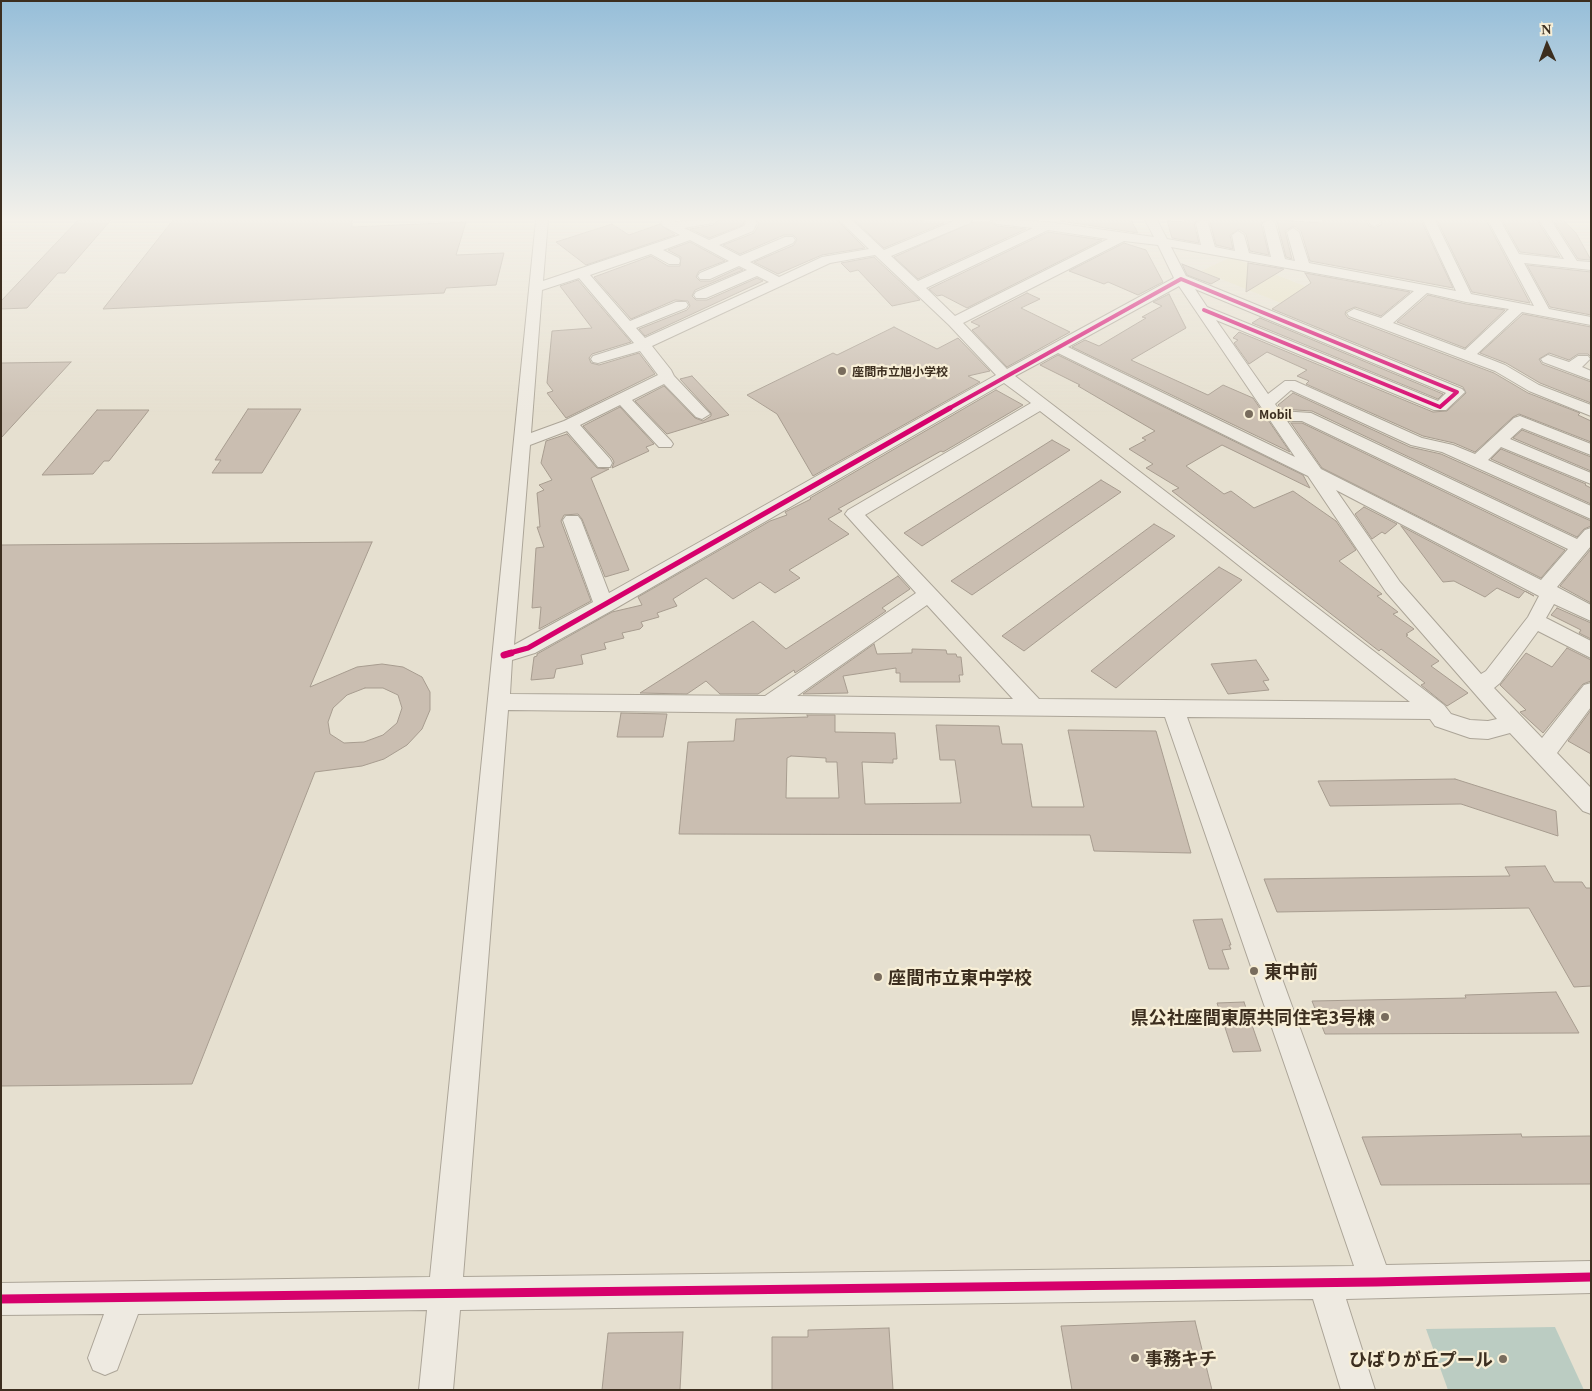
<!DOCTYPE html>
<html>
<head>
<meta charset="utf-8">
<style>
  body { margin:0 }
  #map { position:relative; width:1592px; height:1391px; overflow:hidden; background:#e6e0d0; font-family:Georgia,serif }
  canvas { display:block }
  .frame { position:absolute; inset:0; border:2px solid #3c2e1f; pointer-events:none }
  .north { position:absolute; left:1522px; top:20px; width:50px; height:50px; -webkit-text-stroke:4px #f7eed6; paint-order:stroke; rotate:358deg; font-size:14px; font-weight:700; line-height:20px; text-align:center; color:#3c2e1f }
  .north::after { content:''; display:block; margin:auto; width:18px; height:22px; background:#3c2e1f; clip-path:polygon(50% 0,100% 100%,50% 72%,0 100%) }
</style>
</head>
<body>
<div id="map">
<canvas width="1592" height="1391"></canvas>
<div class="frame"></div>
<div class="north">N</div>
</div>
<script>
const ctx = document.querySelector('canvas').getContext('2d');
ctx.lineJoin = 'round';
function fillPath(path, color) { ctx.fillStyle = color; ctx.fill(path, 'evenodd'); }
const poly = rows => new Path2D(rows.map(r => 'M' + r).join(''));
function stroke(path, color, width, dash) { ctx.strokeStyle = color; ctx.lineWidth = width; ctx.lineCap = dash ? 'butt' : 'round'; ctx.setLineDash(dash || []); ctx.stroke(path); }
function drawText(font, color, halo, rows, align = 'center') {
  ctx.font = font + ' Georgia,"Noto Sans JP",serif'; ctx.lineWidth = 4.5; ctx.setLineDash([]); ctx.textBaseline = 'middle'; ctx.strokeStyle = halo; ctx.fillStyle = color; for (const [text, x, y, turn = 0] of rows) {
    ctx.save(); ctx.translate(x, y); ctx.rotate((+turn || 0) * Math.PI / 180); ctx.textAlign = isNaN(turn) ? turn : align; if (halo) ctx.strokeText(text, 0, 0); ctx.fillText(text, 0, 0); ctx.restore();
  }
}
fillPath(poly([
  [1231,257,1302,285,1358,308,1336,325,1201,271]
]), '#e5dfc1');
fillPath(poly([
  [1555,1327,1584,1390,1448,1390,1426,1329]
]), '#bbccc2');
const building = poly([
  [78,220,111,220,65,273,58,273,27,308,1,309,1,301,78,220],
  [173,220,352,220,352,227,466,222,456,255,504,253,496,285,446,288,444,293,103,309,173,220],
  [724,220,745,220,743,225,709,238,690,229,713,225,717,221,724,220],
  [757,220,837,220,865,248,822,255,778,274,754,262,794,245,797,239,793,235,784,235,740,254,723,245,754,233,759,224,757,220],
  [854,220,923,220,923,223,944,223,884,248,854,220],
  [1063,220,1131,220,1138,233,1060,221,1063,220],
  [1185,220,1199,220,1194,223,1199,243,1172,238,1167,221,1186,222,1185,220],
  [1207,220,1266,220,1261,223,1269,255,1250,251,1246,234,1239,229,1230,235,1233,249,1216,245,1210,222,1207,220],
  [1274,220,1323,223,1323,220,1366,220,1369,226,1375,228,1382,224,1382,220,1421,220,1453,288,1310,261,1301,231,1294,226,1285,231,1292,259,1286,257,1277,222,1274,220],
  [1437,220,1486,220,1530,303,1472,292,1437,220],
  [1502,220,1537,220,1560,257,1520,252,1502,220],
  [1553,220,1563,220,1576,233,1591,260,1578,259,1553,220],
  [973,222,991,222,997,226,1026,229,918,279,894,257,973,222],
  [612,224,629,235,660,224,675,235,586,265,556,242,612,224],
  [1048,232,1102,240,967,308,942,295,937,296,929,289,1048,232],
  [690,242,725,261,699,271,696,277,700,281,711,281,739,268,743,270,695,290,692,296,696,300,707,300,757,278,763,281,645,336,639,329,687,310,690,306,688,301,675,300,631,319,594,277,651,256,668,266,680,266,681,257,668,250,690,242],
  [1124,243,1146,250,1163,282,1138,295,1108,282,1104,284,1069,271,1124,243],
  [874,257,920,300,892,306,858,270,850,272,841,263,874,257],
  [1248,263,1284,269,1246,292,1248,263],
  [1182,264,1220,279,1211,284,1187,275,1182,264],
  [1527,265,1591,272,1591,315,1550,307,1527,265],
  [1305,273,1410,292,1381,316,1355,307,1346,311,1345,314,1348,318,1494,373,1528,393,1580,413,1578,415,1591,421,1591,442,1519,414,1513,417,1475,452,1454,443,1423,436,1306,384,1309,381,1297,376,1307,370,1267,352,1249,364,1234,343,1238,340,1233,338,1239,332,1433,412,1447,411,1466,393,1463,387,1272,309,1311,283,1305,273],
  [578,280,631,342,592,354,589,358,591,363,599,365,639,353,655,374,566,418,547,393,553,391,547,383,552,331,592,328,560,286,578,280],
  [1027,293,1040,299,1021,308,1070,332,1007,367,972,330,980,326,971,322,1027,293],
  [1169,294,1186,328,1131,360,1208,395,1223,385,1253,398,1290,452,1072,347,1085,340,1099,346,1146,318,1142,317,1162,306,1153,302,1169,294],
  [1428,295,1466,304,1505,310,1465,348,1397,322,1428,295],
  [1523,314,1591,327,1591,357,1588,354,1578,354,1569,360,1549,353,1539,359,1542,364,1591,382,1591,403,1540,383,1506,363,1480,353,1523,314],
  [1260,318,1443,394,1438,399,1252,323,1260,318],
  [894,327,937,349,958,338,990,371,968,376,980,382,813,476,777,414,747,395,833,353,837,355,894,327],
  [1058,355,1303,475,1310,488,1222,445,1186,466,1224,494,1231,491,1254,508,1293,491,1336,521,1356,550,1339,561,1382,594,1377,596,1398,612,1393,614,1414,629,1406,634,1408,635,1406,636,1439,661,1431,666,1468,693,1447,706,1421,685,1425,683,1381,649,1379,651,1172,491,1179,488,1146,468,1153,464,1129,449,1146,440,1142,438,1155,431,1078,386,1080,385,1040,365,1058,355],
  [71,362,1,438,1,363,71,362],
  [692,376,729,415,667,434,635,401,664,386,695,418,703,421,711,416,711,413,680,379,692,376],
  [996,390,1023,405,943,452,941,451,838,509,842,511,828,519,849,534,789,570,800,578,775,593,760,582,733,599,706,578,673,599,677,606,657,613,659,617,641,622,643,626,640,629,622,633,624,638,604,643,606,649,581,655,583,664,556,669,554,678,531,680,534,657,537,656,537,654,612,612,642,605,638,597,770,521,787,515,785,512,811,499,810,498,996,390],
  [1293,393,1410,447,1441,454,1591,521,1591,526,1584,529,1577,537,1312,411,1281,409,1278,405,1293,393],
  [620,407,654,444,646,447,649,451,612,468,614,462,612,458,583,426,620,407],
  [248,409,301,409,262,473,212,473,221,460,215,460,248,409],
  [97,410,149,410,109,461,104,461,93,474,42,475,97,410],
  [1291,423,1302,423,1565,550,1541,578,1322,468,1291,423],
  [1522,430,1591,457,1591,471,1513,438,1522,430],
  [567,434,597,468,609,469,591,478,629,570,605,577,582,519,578,514,564,515,561,521,591,601,539,629,541,607,532,608,536,548,544,547,537,527,540,527,537,493,544,490,539,485,552,480,541,463,546,441,567,434],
  [1052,440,1070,450,922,546,904,533,1052,440],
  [1501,449,1586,484,1585,485,1591,488,1591,504,1491,459,1501,449],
  [1101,480,1121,492,972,595,951,581,1101,480],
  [1364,507,1397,524,1385,534,1382,532,1372,539,1355,514,1364,507],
  [1154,524,1175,536,1024,651,1002,636,1154,524],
  [1401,526,1534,596,1525,591,1519,598,1516,597,1497,588,1485,597,1454,581,1443,582,1401,526],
  [372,542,310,687,357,667,382,664,403,667,422,677,430,692,430,710,422,729,407,745,384,759,362,766,315,772,192,1084,1,1086,1,545,372,542],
  [365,688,383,688,398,695,402,708,397,723,383,735,364,742,344,743,330,734,328,722,333,708,347,695,365,688],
  [1591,549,1591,603,1560,586,1591,549],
  [1219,567,1242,580,1116,688,1091,671,1219,567],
  [898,576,910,589,882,608,886,611,795,673,794,670,758,694,720,694,706,681,687,694,640,693,753,621,786,649,898,576],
  [1557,608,1591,623,1591,639,1579,633,1581,630,1551,615,1557,608],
  [874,644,877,654,912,653,912,649,946,650,947,654,956,654,957,657,961,657,963,675,959,675,960,682,900,682,900,673,896,673,896,668,843,676,848,693,803,694,874,644],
  [1567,648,1591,660,1591,681,1583,684,1543,733,1520,712,1526,710,1500,685,1526,653,1552,667,1567,648],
  [1256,660,1269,680,1263,681,1269,690,1228,694,1211,664,1256,660],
  [1591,710,1591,754,1568,741,1591,710],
  [621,713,667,714,663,737,617,737,621,713],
  [807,715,835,715,835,732,895,733,897,759,893,759,893,763,862,762,865,804,961,803,955,760,940,760,936,725,999,726,1002,744,1022,744,1032,807,1084,807,1068,730,1156,731,1191,853,1094,851,1090,835,679,834,688,742,734,741,736,719,808,717,807,715],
  [791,756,826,758,826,762,837,762,839,798,786,798,787,758,791,756],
  [1455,779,1556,811,1558,836,1461,804,1330,806,1318,781,1455,779],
  [1545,866,1554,882,1582,882,1586,888,1591,888,1591,986,1574,987,1529,908,1277,912,1264,879,1510,876,1505,867,1545,866],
  [1222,919,1231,945,1229,945,1231,949,1222,950,1229,969,1209,969,1193,920,1222,919],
  [1556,992,1579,1033,1325,1034,1312,1001,1466,998,1465,995,1556,992],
  [1244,1002,1261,1051,1233,1052,1217,1003,1244,1002],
  [1521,1134,1522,1137,1591,1136,1591,1184,1381,1185,1362,1137,1521,1134],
  [1195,1321,1212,1390,1072,1390,1061,1326,1195,1321],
  [889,1328,893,1390,772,1390,772,1337,808,1337,808,1330,889,1328],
  [683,1332,680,1390,602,1390,608,1333,683,1332]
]);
fillPath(building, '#cabeb1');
stroke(building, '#a79c8f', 1);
const minor = poly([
  [536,220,548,220,543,281,680,235,663,226,661,223,663,220,675,220,674,222,715,220,713,223,684,228,709,240,744,226,747,220,755,220,757,223,753,231,719,245,740,256,785,237,793,237,795,240,793,243,750,262,779,277,822,257,869,249,839,220,852,220,884,250,956,220,972,220,970,223,891,256,918,281,1033,228,997,224,991,220,1048,222,1154,237,1145,220,1157,220,1167,239,1201,245,1196,223,1204,220,1208,223,1215,247,1235,251,1232,235,1238,231,1244,235,1249,253,1271,257,1263,223,1271,220,1275,223,1285,259,1295,261,1287,232,1293,228,1299,232,1309,263,1456,291,1423,220,1435,220,1471,294,1534,306,1488,220,1500,220,1519,254,1564,259,1539,220,1551,220,1577,261,1591,262,1591,270,1524,263,1549,309,1591,317,1591,325,1522,312,1477,354,1505,365,1539,385,1591,405,1591,416,1529,391,1495,371,1349,316,1347,313,1354,309,1381,318,1414,291,1171,247,1186,276,1462,389,1465,392,1446,410,1434,410,1216,320,1268,394,1285,381,1295,381,1422,438,1453,445,1475,454,1514,418,1520,416,1591,444,1591,455,1522,428,1510,439,1591,473,1591,484,1501,447,1488,460,1591,506,1591,519,1442,452,1411,445,1291,390,1275,404,1280,411,1311,413,1577,539,1585,530,1591,528,1591,546,1557,587,1591,605,1591,621,1554,604,1546,618,1591,641,1591,658,1538,631,1500,683,1494,688,1542,738,1584,685,1591,683,1591,707,1557,753,1591,788,1591,814,1583,811,1510,733,1488,739,1470,738,1435,726,1430,719,1187,717,1386,1265,1591,1261,1591,1293,1346,1299,1375,1390,1341,1390,1313,1299,460,1310,453,1390,419,1390,427,1310,138,1314,117,1370,105,1375,93,1370,88,1358,104,1314,1,1315,1,1283,430,1277,536,220],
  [1048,230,1108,239,955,316,926,288,1048,230],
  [690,240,729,261,700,273,698,276,700,279,710,279,739,266,747,270,696,292,694,295,696,298,706,298,757,276,769,282,645,338,636,328,686,308,688,305,686,302,676,302,630,321,590,275,651,254,669,264,679,264,680,261,679,258,663,250,690,240],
  [1124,241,1158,245,1174,278,1007,369,963,323,1124,241],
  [875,255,949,325,996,375,609,593,581,520,578,516,566,516,563,520,593,602,514,645,530,445,567,431,598,467,610,467,612,463,610,459,580,425,620,405,659,447,671,447,673,444,671,441,632,400,664,384,696,417,702,419,710,414,674,376,671,370,652,346,830,263,875,255],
  [579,278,634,343,593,356,591,359,593,362,598,363,640,351,658,375,564,421,531,433,542,290,579,278],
  [1179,286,1295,457,1068,347,1179,286],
  [1195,289,1446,393,1438,401,1207,307,1195,289],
  [1427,293,1466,302,1509,309,1465,350,1393,323,1427,293],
  [1058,353,1308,476,1386,592,1497,719,1488,721,1470,720,1451,714,1444,705,1015,376,1058,353],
  [1004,383,1031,403,848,510,845,514,916,593,765,696,510,694,512,660,535,653,611,611,1004,383],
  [1040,411,1202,536,1410,702,1039,699,865,515,1040,411],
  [1287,421,1302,421,1568,549,1541,580,1321,469,1287,421],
  [1336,490,1539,596,1528,617,1486,671,1481,674,1400,582,1336,490],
  [927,605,1013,699,797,696,927,605],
  [508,710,1165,717,1354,1266,463,1277,508,710],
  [1368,220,1380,220,1381,222,1375,226,1371,225,1368,220],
  [1548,355,1569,362,1578,356,1588,356,1590,359,1582,367,1591,371,1591,380,1543,362,1541,359,1548,355]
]);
stroke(minor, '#aca598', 2);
fillPath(minor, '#eeeae1');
stroke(poly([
  [948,409,1181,279,1457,392,1440,407,1204,310]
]), '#d6006c', 4);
stroke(poly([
  [506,654,528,648,950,408]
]), '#d6006c', 5);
stroke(poly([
  [504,655,511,653]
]), '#d6006c', 7);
stroke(poly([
  [1,1299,1376,1282,1591,1277]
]), '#d6006c', 9);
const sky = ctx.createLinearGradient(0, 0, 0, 415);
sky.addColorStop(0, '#96bed9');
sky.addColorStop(0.53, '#f4f1ea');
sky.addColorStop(1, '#f4f1ea00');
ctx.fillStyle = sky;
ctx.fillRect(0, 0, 1592, 415);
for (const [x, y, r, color] of [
  [842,371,5,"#786c5d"],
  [1249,414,5,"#786c5d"],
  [1254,971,5,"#786c5d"],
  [878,977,5,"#786c5d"],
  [1385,1017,5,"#786c5d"],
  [1135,1358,5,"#786c5d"],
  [1503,1359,5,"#786c5d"]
]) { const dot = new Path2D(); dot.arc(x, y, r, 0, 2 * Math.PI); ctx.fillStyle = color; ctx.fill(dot); stroke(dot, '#f7eed6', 2); }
drawText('bold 12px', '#3c2e1f', '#f7eed6', [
  ["座間市立旭小学校",852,371],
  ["Mobil",1259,414]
], 'left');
drawText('bold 18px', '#3c2e1f', '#f7eed6', [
  ["東中前",1264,971],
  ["座間市立東中学校",888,977],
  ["県公社座間東原共同住宅3号棟",1375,1017,"right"],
  ["事務キチ",1145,1358],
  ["ひばりが丘プール",1493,1359,"right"]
], 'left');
</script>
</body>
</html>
